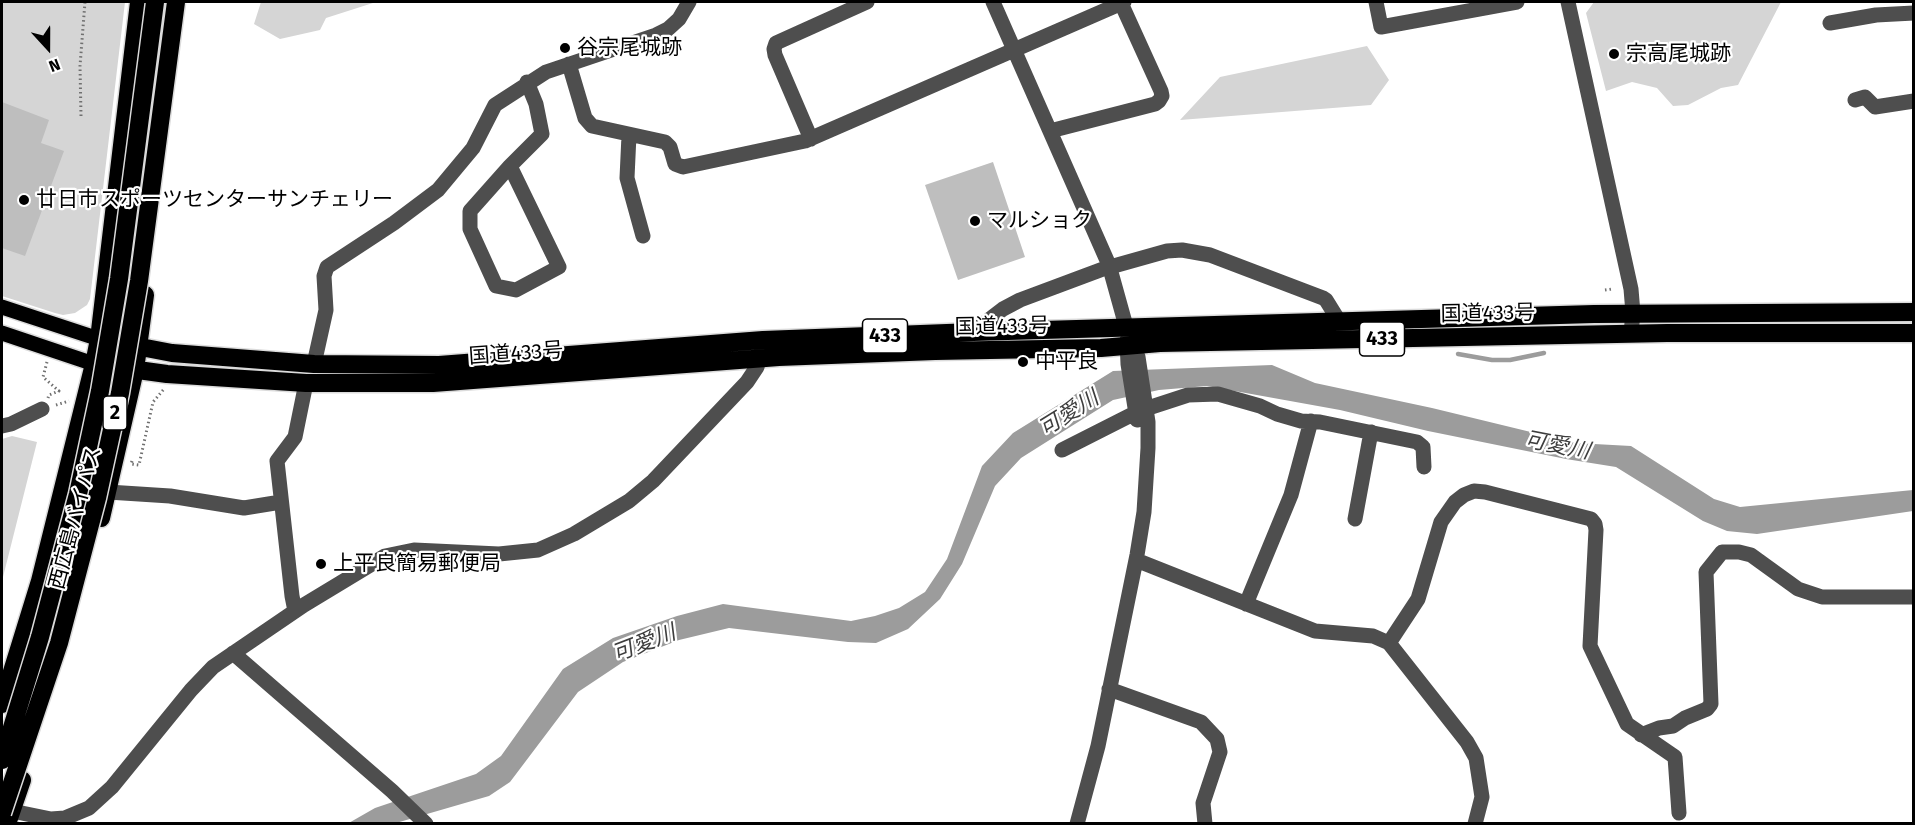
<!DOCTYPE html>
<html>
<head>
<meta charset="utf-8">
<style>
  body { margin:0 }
  #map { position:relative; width:1915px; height:825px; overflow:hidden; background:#fff; font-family:"Fira Sans",sans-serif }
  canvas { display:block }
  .frame { position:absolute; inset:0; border:3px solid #000; pointer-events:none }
  .north { position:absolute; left:18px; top:18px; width:60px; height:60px; -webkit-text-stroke:4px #fff; paint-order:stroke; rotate:159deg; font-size:16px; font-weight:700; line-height:24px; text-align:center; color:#000 }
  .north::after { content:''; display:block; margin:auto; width:21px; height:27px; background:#000; clip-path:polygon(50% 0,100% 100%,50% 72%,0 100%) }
</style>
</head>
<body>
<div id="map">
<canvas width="1915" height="825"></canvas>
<div class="frame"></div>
<div class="north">N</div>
</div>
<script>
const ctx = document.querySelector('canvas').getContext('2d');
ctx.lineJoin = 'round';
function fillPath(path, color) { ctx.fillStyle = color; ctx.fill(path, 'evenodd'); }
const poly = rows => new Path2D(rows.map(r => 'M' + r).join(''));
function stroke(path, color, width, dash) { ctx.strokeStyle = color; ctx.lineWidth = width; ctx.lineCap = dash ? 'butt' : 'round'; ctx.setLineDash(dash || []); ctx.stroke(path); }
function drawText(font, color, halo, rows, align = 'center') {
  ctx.font = font + ' "Fira Sans","Noto Sans JP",sans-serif'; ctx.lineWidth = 4.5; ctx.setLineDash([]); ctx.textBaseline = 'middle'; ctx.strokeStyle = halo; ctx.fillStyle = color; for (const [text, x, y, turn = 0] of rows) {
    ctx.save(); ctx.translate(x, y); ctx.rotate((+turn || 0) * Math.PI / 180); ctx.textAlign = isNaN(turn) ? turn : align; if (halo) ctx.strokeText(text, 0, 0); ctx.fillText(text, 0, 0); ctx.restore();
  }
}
fillPath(poly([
  [2,2,125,2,90,299,87,305,75,313,63,315,55,313,2,296],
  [261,2,376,2,326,18,320,30,280,39,254,24],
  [1594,2,1781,2,1738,85,1721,88,1688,105,1673,106,1657,88,1632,82,1606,91,1586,13],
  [1367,46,1389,80,1371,105,1180,120,1220,77],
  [12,436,37,442,2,581,2,439]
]), '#d5d5d5');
fillPath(poly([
  [1272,365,1315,383,1432,408,1576,443,1631,446,1714,499,1740,507,1913,490,1913,511,1757,534,1727,531,1703,521,1616,467,1566,459,1428,431,1340,410,1207,386,1159,390,1113,400,1021,458,995,486,962,564,940,599,908,629,876,643,848,642,729,628,679,640,623,662,578,692,510,782,489,796,396,823,347,824,375,808,476,774,501,756,563,669,613,638,677,616,723,604,851,621,875,616,899,608,925,592,947,559,982,466,1013,433,1113,371]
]), '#9c9c9c');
stroke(poly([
  [1458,354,1492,360,1510,360,1544,353]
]), '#9c9c9c', 4.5);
fillPath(poly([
  [2,102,49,120,41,143,64,151,25,256,2,248],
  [993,162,1025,257,958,280,925,185]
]), '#bebebe');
const major = poly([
  [2,307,99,339],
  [2,333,94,364]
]);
const highway = poly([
  [99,339,172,353,314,364,439,365,763,340,973,332,1594,314,1914,312],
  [94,364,167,374,306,383,433,383,779,357,935,351,1101,348,1160,343,1667,333,1914,333],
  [101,518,135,370,145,295],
  [2,704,40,581,94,364,99,339,139,2],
  [7,824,22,780]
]);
stroke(major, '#dbdbdb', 18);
stroke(highway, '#dbdbdb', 21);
stroke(poly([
  [1547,2,1547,3],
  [81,116,80,66,85,2],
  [1605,290,1612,289],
  [47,362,43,377,59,391,49,395,48,398],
  [56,405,69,401],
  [132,461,131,464,139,465,153,402,164,389]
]), '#707070', 3, [1.5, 3]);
stroke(poly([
  [993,2,1109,265,1129,337],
  [1376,2,1381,27,1517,2],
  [1568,2,1631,289,1633,313,1631,333],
  [1830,23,1876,15,1914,13],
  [569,64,585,118,592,126,665,142,670,147,675,164,683,167,805,141,1124,2],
  [1855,100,1865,97,1875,107,1914,101],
  [1050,131,1155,104,1159,101,1162,96,1161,91,1121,3],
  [629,135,627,178,643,236],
  [811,139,775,55,774,49,776,43,867,2],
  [510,166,559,267,516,290,496,286,470,229,470,211,510,166,542,134,536,104,527,82],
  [973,332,1003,309,1020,300,1103,269,1167,251,1182,250,1210,255,1323,298,1326,300,1339,321],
  [1127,340,1128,364,1137,420],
  [314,364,326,310,324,276,327,267,394,223,438,190,473,148,495,105,546,72,656,35,668,29,679,19,689,2],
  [2,426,11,424,42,409],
  [1062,450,1139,411,1188,395,1218,394,1260,406,1277,414,1301,421,1320,422,1417,442,1423,447,1424,467],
  [108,492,170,496,244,508,281,502],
  [1355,519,1371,432],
  [1136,560,1315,631,1373,636,1389,643,1467,742,1476,758,1482,797,1475,824],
  [1246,604,1291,495,1311,421],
  [295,611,292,596,277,461,295,437,306,383],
  [1389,643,1418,599,1441,522,1455,502,1464,495,1474,491,1485,492,1591,519,1595,524,1596,530,1590,646,1627,724,1675,757,1679,813],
  [233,653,392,791,426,824],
  [1109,689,1201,722,1217,739,1220,752,1203,803,1205,824],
  [1641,735,1659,728,1673,726,1685,718,1707,709,1711,704,1706,572,1722,552,1739,552,1751,555,1798,589,1822,597,1914,597],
  [12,811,51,819,65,818,89,808,112,787,191,690,213,667,304,605,385,556,414,550,499,554,538,550,574,534,629,501,653,481,747,382,757,367,762,349],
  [1077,824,1098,746,1137,555,1144,512,1148,448,1148,422,1138,357,1130,340]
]), '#4e4e4e', 15);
stroke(major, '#000', 15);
stroke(highway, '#000', 18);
const highwayBridge = poly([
  [2,760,40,637,78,494,100,391,119,279,155,2],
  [2,813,59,643,97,498,120,393,139,281,176,2]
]);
stroke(highwayBridge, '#dbdbdb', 21, []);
stroke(highwayBridge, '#000', 18);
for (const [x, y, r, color] of [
  [565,48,6,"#000"],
  [1614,54,6,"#000"],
  [24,200,6,"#000"],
  [975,221,6,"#000"],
  [1023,362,6,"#000"],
  [321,564,6,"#000"]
]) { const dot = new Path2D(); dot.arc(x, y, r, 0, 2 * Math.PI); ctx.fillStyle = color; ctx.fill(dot); stroke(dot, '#fff', 2); }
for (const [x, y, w] of [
  [885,336,45],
  [1382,339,45],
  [115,413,24]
]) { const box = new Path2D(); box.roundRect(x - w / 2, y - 17, w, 34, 4.5); ctx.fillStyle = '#fff'; ctx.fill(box); stroke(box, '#000', 1.5); }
drawText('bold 20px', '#000', null, [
  ["433",885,336],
  ["433",1382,339],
  ["2",115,413]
]);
drawText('21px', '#000', '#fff', [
  ["谷宗尾城跡",577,48],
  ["宗高尾城跡",1626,54],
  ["廿日市スポーツセンターサンチェリー",36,200],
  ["マルショク",987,221],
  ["中平良",1035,362],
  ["上平良簡易郵便局",333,564]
], 'left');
drawText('21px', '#000', '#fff', [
  ["国道433号",1488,314,-1],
  ["国道433号",1002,327,-1],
  ["国道433号",516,354,-4],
  ["西広島バイパス",76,518,-75]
]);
drawText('italic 22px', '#3d3d3d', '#fff', [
  ["可愛川",1069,414,-32],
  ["可愛川",1557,446,11],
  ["可愛川",644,644,-21]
]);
</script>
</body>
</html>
